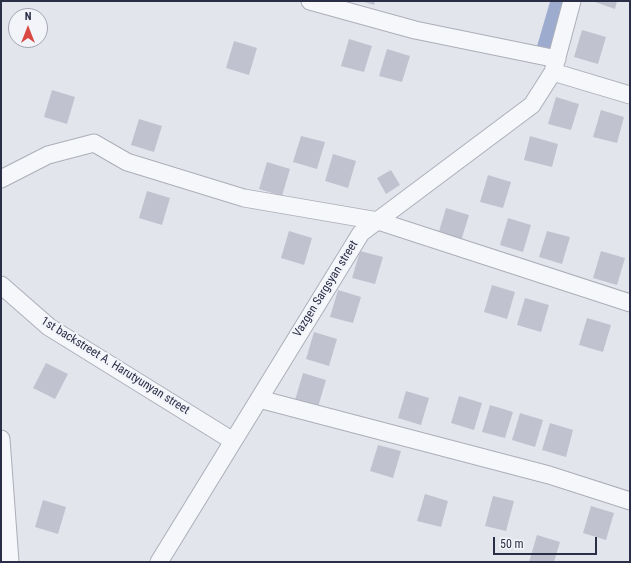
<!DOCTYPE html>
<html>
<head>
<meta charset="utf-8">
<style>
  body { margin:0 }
  #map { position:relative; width:631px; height:563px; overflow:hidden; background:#e3e5ec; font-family:"Roboto Condensed",sans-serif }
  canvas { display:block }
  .frame { position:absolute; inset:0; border:2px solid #2a2e46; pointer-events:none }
  .north { position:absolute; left:8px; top:8px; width:40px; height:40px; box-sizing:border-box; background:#f3f4f9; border:1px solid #a3a5b1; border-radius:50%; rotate:0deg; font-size:11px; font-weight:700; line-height:16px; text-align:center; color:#2a2e46 }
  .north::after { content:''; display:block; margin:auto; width:14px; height:18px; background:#d74942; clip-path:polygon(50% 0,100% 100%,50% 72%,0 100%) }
  .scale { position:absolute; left:493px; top:537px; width:104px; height:18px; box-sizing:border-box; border:2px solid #2a2e46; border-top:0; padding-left:5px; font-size:12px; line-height:14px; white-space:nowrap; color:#2a2e46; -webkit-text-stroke:3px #f3f4f9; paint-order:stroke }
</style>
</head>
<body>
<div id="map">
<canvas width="631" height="563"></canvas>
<div class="frame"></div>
<div class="north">N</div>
<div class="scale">50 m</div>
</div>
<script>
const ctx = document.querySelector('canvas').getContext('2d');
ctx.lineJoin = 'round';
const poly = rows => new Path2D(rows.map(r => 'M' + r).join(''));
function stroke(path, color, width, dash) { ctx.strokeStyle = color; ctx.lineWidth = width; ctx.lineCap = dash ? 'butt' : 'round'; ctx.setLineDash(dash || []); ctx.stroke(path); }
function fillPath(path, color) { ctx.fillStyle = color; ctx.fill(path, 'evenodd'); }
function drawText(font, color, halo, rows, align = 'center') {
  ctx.font = font + ' "Roboto Condensed",sans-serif'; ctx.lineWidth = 4; ctx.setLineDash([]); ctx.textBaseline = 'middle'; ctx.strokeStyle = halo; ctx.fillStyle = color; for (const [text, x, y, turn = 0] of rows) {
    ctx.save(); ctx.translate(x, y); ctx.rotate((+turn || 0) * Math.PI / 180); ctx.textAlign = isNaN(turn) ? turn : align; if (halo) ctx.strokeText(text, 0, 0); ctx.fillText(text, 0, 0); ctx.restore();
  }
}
stroke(poly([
  [544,49,558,1]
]), '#9cabce', 15);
fillPath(poly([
  [361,1,375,1,374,5],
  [592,1,617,1,615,9],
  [582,30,606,37,598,64,574,57],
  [349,39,372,46,364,72,341,66],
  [234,41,257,48,249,75,226,68],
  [387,49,410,56,402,82,379,76],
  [52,90,75,97,67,124,44,117],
  [556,97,579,104,571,130,548,124],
  [601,110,624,117,617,143,593,137],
  [139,119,162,126,154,152,131,145],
  [301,136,325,142,317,169,293,162],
  [530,136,558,144,552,167,524,160],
  [333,154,356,161,348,188,325,181],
  [267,162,290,169,282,196,259,189],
  [391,170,400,185,386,194,377,178],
  [488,175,511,182,503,208,480,202],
  [147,191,170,198,162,225,139,218],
  [446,208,469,215,461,241,438,235],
  [508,218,531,225,523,252,500,245],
  [289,231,312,238,304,265,281,258],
  [547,231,570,237,562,264,539,257],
  [360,251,383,257,375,284,352,278],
  [601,251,625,258,617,285,593,278],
  [492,285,515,292,507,319,484,312],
  [338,290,361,297,353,323,330,317],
  [525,298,549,305,541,332,517,325],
  [587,318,611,325,603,352,579,345],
  [314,332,337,339,329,366,306,359],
  [46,363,68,374,55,399,33,388],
  [303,373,326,380,318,407,295,400],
  [406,391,429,398,421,425,398,418],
  [459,396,482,403,474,430,451,423],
  [490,405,513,412,505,438,482,432],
  [520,413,543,420,535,447,512,440],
  [550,423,573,430,566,457,542,450],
  [378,445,401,451,393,478,370,471],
  [425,494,448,501,441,527,417,521],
  [493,496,514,501,506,531,485,526],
  [43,500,66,507,58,534,35,527],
  [591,506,614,513,606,540,583,533],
  [537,535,560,542,554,562,529,562]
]), '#c0c3cf');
const minor = poly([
  [310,1,415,30,557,59],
  [553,72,630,95],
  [1,179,48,155,94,143,127,162,244,198,378,221,630,303],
  [1,285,49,327,233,441],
  [259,399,549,475,630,501],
  [1,439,10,562],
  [159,562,361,233,532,105,553,72,572,1]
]);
stroke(minor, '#acaeba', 19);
stroke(minor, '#f6f7fa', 17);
drawText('12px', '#2a2e46', '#f3f4f9', [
  ["Vazgen Sargsyan street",326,289,-58],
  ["1st backstreet A. Harutyunyan street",115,366,32]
]);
</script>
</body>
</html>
